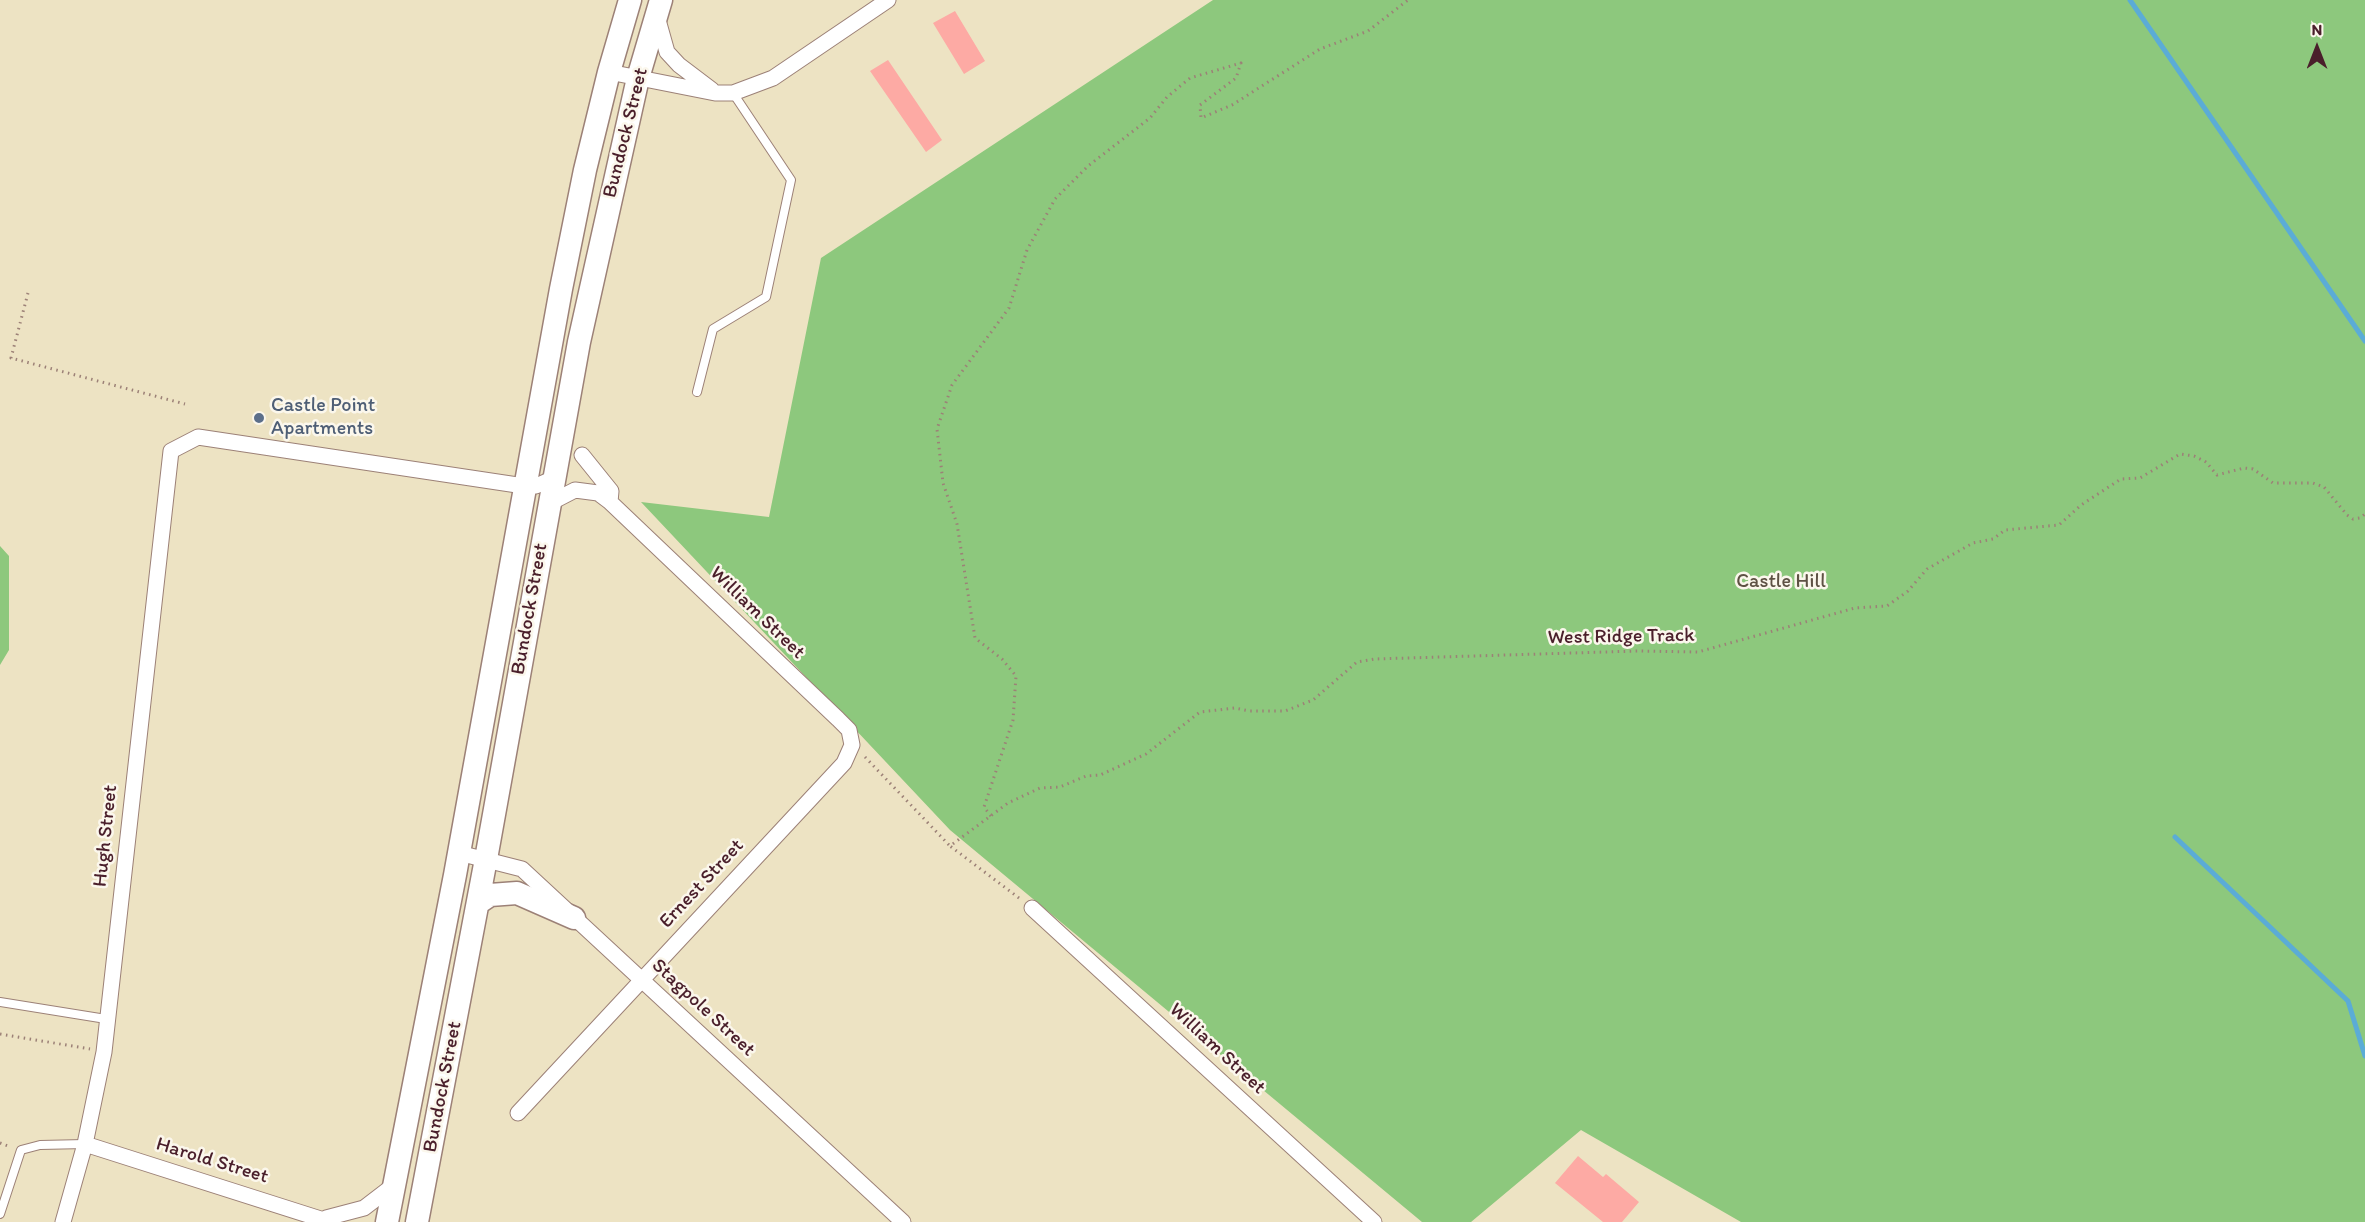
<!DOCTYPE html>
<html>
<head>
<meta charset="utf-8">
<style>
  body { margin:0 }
  #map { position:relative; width:2365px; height:1222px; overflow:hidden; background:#ede3c3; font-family:Itim,sans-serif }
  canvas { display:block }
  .north { position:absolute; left:2287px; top:18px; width:60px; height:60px; -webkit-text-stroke:4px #fbf7ec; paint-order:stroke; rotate:0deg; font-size:16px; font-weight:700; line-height:24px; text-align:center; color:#4a1f2b }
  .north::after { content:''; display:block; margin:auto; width:21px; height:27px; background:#4a1f2b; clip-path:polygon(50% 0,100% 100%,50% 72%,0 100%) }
</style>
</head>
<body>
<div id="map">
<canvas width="2365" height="1222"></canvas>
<div class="north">N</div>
</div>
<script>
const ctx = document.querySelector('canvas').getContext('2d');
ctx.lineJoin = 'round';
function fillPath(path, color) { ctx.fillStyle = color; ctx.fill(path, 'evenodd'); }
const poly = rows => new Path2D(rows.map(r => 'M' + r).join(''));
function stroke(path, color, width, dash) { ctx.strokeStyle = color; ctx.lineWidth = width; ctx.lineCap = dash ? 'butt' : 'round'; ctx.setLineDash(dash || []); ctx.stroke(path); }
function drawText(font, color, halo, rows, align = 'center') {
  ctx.font = font + ' Itim,sans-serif'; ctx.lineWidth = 5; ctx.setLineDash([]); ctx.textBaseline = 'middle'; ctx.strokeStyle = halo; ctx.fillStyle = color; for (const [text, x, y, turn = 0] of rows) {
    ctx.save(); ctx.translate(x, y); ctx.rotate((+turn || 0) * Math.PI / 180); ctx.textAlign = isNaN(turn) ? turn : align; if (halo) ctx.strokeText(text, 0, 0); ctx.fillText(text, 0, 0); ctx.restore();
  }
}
fillPath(poly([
  [1213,0,2365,0,2365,1222,1741,1222,1581,1130,1471,1222,1422,1222,950,830,641,502,769,517,821,258],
  [0,546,9,556,9,650,0,665]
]), '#8dc87d');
stroke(poly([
  [2130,0,2365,341],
  [2175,837,2348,1001,2365,1056]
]), '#5bacd6', 5);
fillPath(poly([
  [955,11,985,61,964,74,933,23],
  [888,60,942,140,926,152,870,71],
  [1578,1156,1603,1177,1606,1174,1639,1202,1622,1222,1603,1222,1555,1183]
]), '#fdaaa4');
const service = poly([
  [697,392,713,329,766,297,791,180,733,93],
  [0,1002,106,1019],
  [0,1214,21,1150,40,1145,85,1144]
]);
const minor = poly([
  [658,20,667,52,679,65,712,90],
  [609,72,715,93,733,93,773,78,888,0],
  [548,504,575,490,598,493,610,502],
  [459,853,522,869,903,1222],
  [1032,908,1374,1222],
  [518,1113,844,763,852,745,849,730,838,719,610,502,611,491,582,455],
  [85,1144,330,1222],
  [326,1218,364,1208,394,1185],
  [63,1222,85,1144,104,1052,171,451,198,437,524,486,536,486,554,478]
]);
const secondary = poly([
  [478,903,490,895,517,893,574,918],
  [387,1222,455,875,561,289,585,170,609,72,630,0],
  [417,1222,486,859,579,342,638,78,661,0]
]);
stroke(service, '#9c8177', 10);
stroke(minor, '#9c8177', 17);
stroke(secondary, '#9c8177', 25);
stroke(poly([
  [28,293,11,358,185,404],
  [865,757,950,846],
  [991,816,984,807,1013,720,1016,676,1002,659,975,638,957,524,943,483,937,429,952,385,1009,308,1027,250,1055,199,1088,166,1150,118,1167,97,1190,78,1241,63,1236,78,1200,105,1201,118,1232,105,1320,49,1368,31,1408,0],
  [1019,898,950,846,1008,803,1040,788,1060,787,1086,776,1100,775,1146,754,1200,712,1235,708,1249,711,1285,711,1313,700,1357,662,1375,659,1638,651,1698,652,1855,608,1887,606,1908,591,1927,569,1973,543,1993,539,2005,530,2059,525,2081,505,2121,479,2140,478,2180,454,2194,456,2206,462,2217,475,2244,468,2253,469,2273,483,2313,483,2324,487,2347,515,2353,519,2360,518,2365,514],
  [0,1034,90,1049],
  [0,1143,11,1147]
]), '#9c8177', 3, [1.5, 4.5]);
stroke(service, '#fff', 8);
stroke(minor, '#fff', 15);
stroke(secondary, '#fff', 22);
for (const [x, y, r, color] of [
  [259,418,6,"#5c6f8a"]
]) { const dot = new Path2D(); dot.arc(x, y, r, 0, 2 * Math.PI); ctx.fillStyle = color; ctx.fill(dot); stroke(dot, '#fbf7ec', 2); }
drawText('20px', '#4a1f2b', '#fbf7ec', [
  ["Bundock Street",626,133,-76],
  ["Bundock Street",530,609,-80],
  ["William Street",757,613,44],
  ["West Ridge Track",1621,637,-1],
  ["Hugh Street",106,836,-84],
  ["Ernest Street",702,884,-47],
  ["Stagpole Street",703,1008,43],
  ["William Street",1217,1049,43],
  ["Bundock Street",443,1087,-79],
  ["Harold Street",212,1161,17]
]);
drawText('20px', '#4e5e75', '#fbf7ec', [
  ["Castle Point",271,406],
  ["Apartments",271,429]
], 'left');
drawText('20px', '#5e5244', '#fbf7ec', [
  ["Castle Hill",1781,582]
]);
</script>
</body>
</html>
